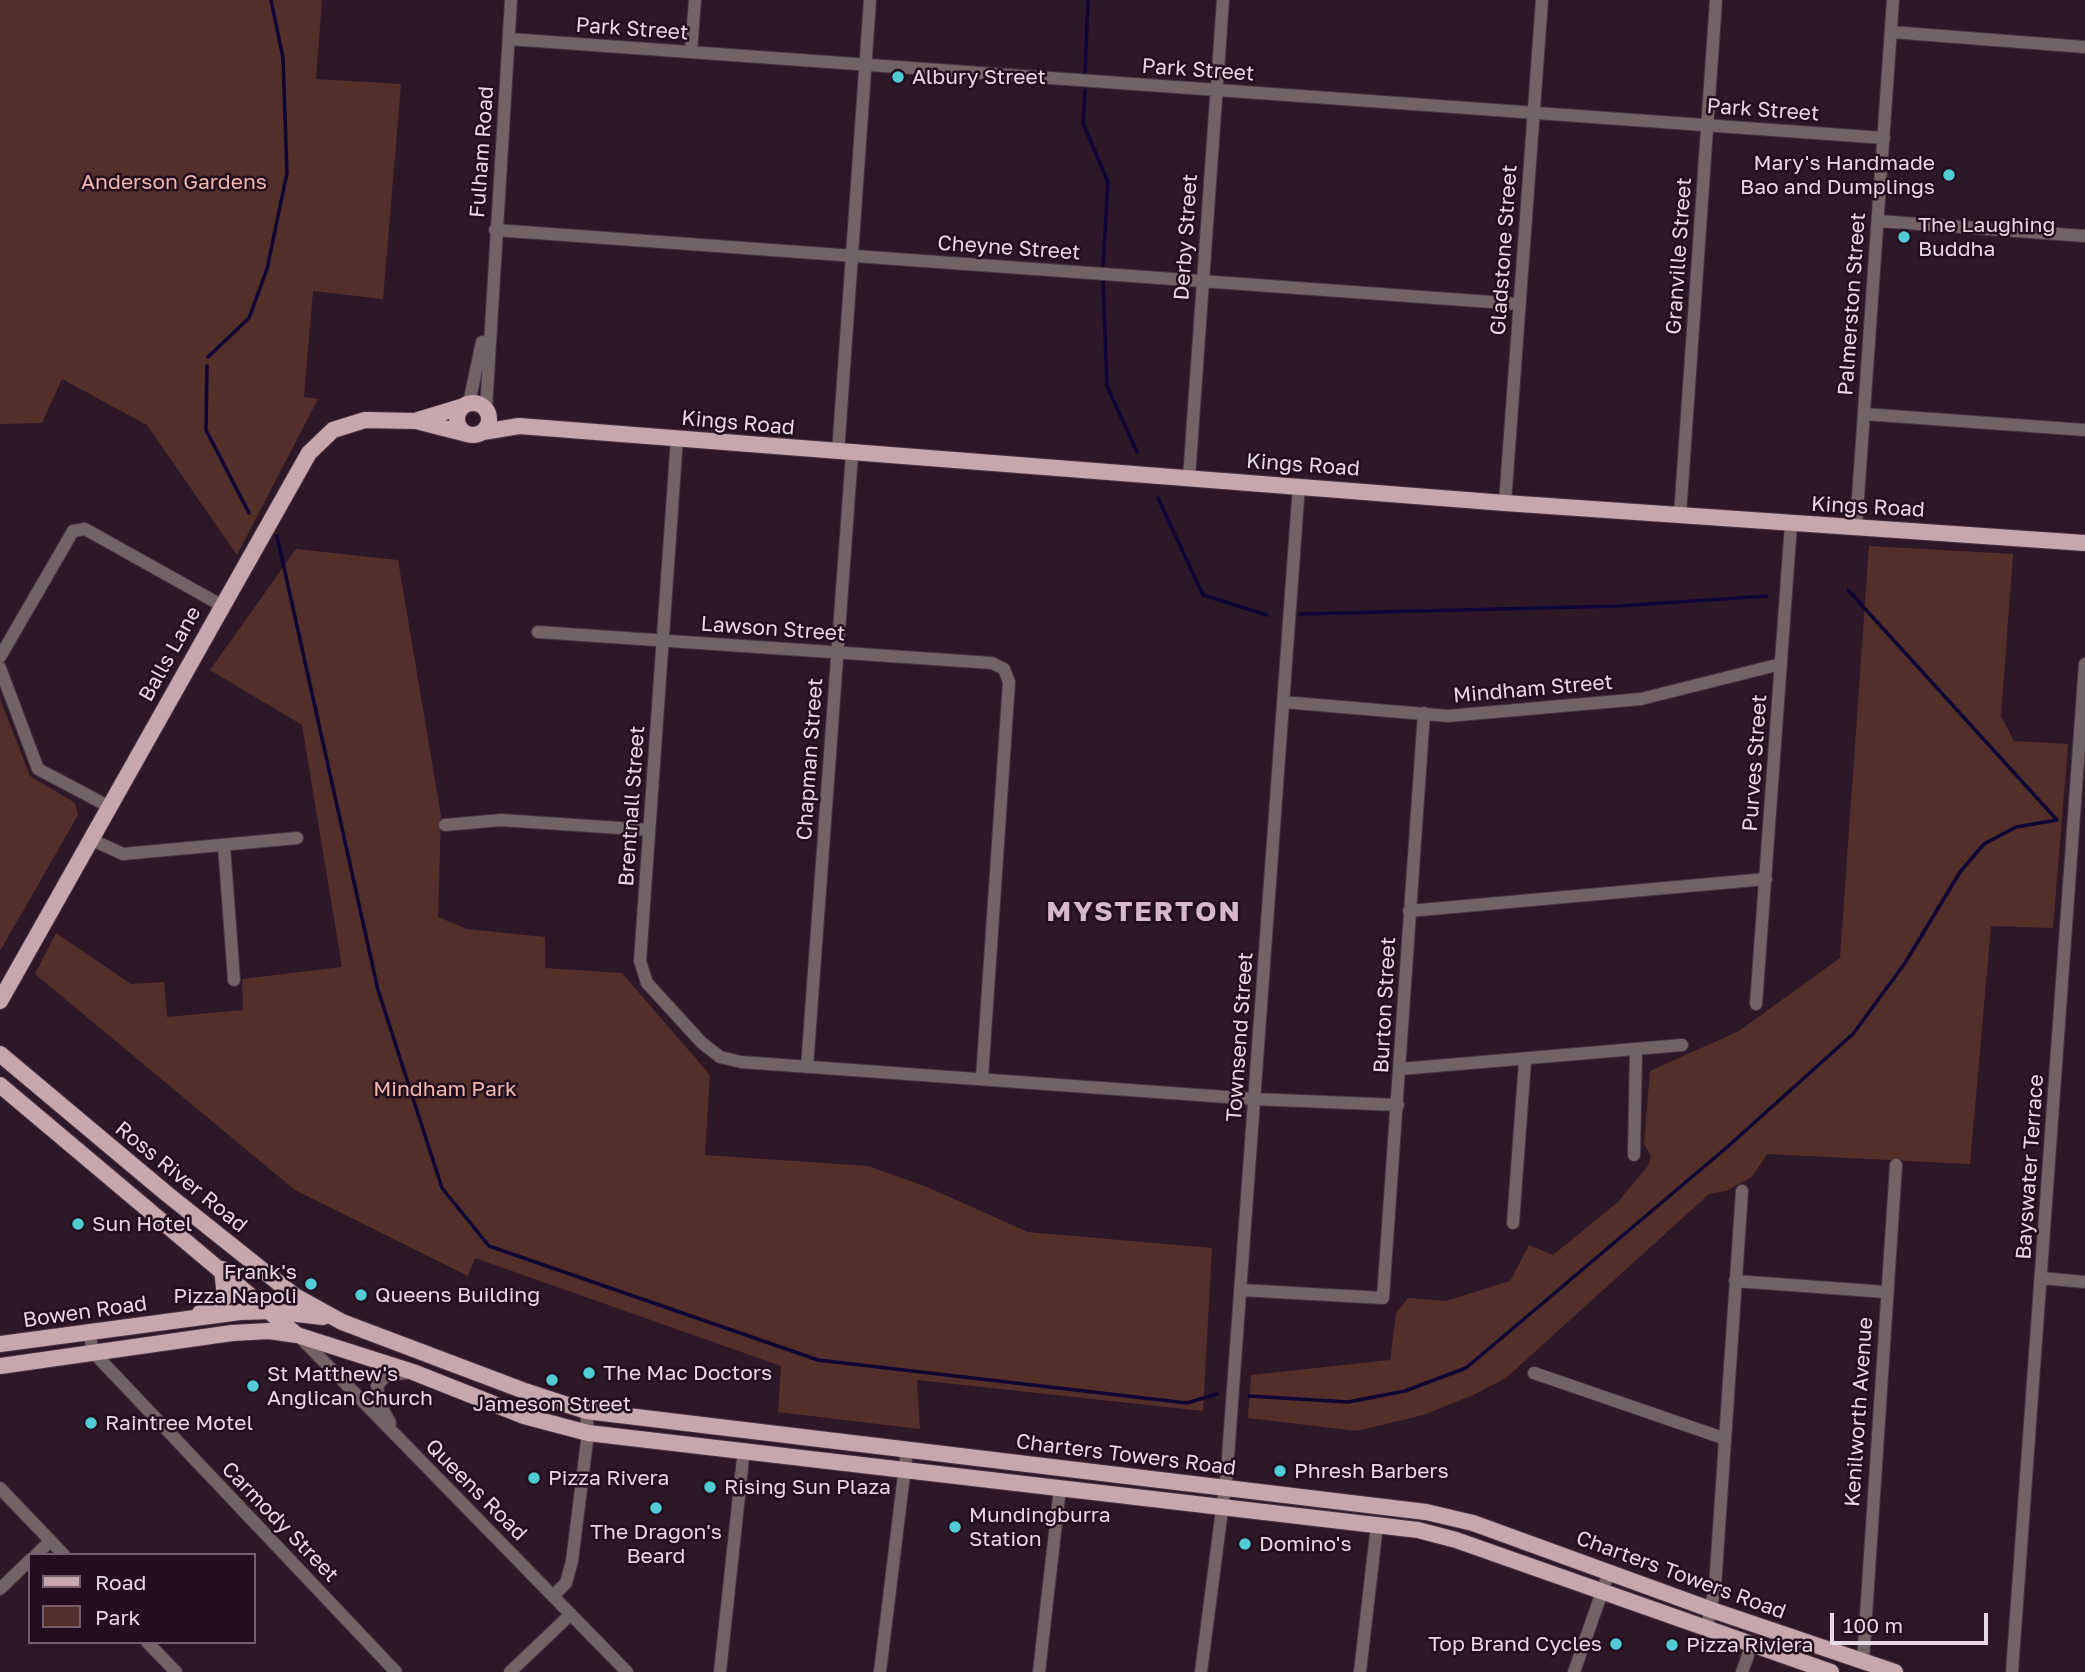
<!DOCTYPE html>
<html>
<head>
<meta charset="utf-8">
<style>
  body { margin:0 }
  #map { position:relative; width:2085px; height:1672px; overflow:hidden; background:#2d1828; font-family:"Golos Text",sans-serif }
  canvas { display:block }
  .legend { position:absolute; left:28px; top:1553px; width:228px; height:91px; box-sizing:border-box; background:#230e1e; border:2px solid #715f6d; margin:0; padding:9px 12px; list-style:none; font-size:21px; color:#e7d9e3 }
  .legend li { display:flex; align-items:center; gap:14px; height:35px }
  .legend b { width:35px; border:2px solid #715f6d }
  .scale { position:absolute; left:1830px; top:1613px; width:158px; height:32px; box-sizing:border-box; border:4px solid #e7d9e3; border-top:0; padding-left:9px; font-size:21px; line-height:24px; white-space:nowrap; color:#e7d9e3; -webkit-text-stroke:5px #230e1e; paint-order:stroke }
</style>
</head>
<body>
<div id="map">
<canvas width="2085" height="1672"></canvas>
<ul class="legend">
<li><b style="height:9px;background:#c6a7ae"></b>Road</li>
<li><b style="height:19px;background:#532f2a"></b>Park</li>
</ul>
<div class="scale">100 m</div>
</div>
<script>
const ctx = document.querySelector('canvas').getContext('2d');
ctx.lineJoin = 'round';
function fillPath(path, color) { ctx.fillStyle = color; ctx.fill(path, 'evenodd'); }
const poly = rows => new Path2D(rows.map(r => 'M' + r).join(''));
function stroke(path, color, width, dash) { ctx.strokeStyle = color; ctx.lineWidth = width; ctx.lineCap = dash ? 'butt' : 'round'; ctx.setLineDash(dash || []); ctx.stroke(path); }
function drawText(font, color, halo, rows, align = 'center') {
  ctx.font = font + ' "Golos Text",sans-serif'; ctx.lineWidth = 5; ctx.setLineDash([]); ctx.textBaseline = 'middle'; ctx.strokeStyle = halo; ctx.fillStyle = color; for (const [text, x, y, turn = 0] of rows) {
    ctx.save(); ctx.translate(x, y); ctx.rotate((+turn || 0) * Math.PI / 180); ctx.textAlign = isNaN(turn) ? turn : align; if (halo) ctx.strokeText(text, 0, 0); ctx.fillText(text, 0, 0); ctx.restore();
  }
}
fillPath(poly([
  [0,0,322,0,316,79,401,84,383,299,313,291,304,397,318,399,237,555,147,425,62,379,42,423,0,424],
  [1869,546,2013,554,2001,716,2014,741,2068,744,2053,928,1991,926,1970,1164,1767,1154,1752,1177,1726,1191,1709,1194,1506,1378,1471,1396,1423,1415,1357,1431,1248,1418,1251,1375,1390,1360,1396,1313,1408,1298,1446,1301,1510,1281,1529,1245,1553,1255,1618,1202,1648,1166,1651,1157,1644,1143,1650,1071,1739,1031,1840,958],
  [296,549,398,560,441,816,438,917,467,929,545,937,545,968,622,973,710,1075,705,1155,868,1166,927,1187,1028,1232,1212,1248,1203,1411,917,1380,920,1429,778,1412,781,1366,475,1258,468,1276,295,1190,35,974,56,933,131,984,164,982,167,1017,243,1010,242,979,342,967,302,725,210,670],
  [0,699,30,776,75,803,78,815,0,951]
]), '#532f2a');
stroke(poly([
  [1085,72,1088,0],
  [1085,90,1083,123,1108,182,1103,265],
  [1103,282,1107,386,1137,452],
  [208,357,249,318,267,269,287,173,283,58,271,0],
  [207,366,206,430,249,513],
  [1158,498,1203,595,1267,615],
  [277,536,378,990,442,1188,489,1246,818,1360,1187,1403,1217,1394],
  [1848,590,2057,820],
  [1300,614,1619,606,1767,596],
  [1249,1396,1348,1402,1405,1391,1466,1368,1725,1149,1853,1034,1905,963,1960,872,1984,844,2016,827,2057,820]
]), '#0e0536', 3.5);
const minor = poly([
  [1891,32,2085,47],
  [509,39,1884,138],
  [691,52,695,0],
  [1878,221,2085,236],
  [495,230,1519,304],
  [469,403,482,342],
  [486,409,511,0],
  [1864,414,2085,430],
  [677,438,640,961,647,983,702,1043,720,1057,741,1062,1254,1099,1398,1105],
  [838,453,870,0],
  [1189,478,1223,0],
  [1505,503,1542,0],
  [1680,515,1716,0],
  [1856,526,1893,0],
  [538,632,992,663,1004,669,1009,682,982,1078],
  [0,657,73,531,85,529,221,605],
  [0,668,38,769,108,806],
  [1283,702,1448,716,1641,699,1781,664],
  [445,825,501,820,649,830],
  [90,839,123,854,297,838],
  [224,845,234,980],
  [1409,911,1766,879],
  [1756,1004,1791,524],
  [807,1067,852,454],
  [1400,1069,1682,1045],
  [1634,1155,1636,1051],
  [1513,1223,1525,1061],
  [2041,1278,2085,1282],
  [1735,1281,1886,1292],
  [1241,1290,1383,1298,1424,713],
  [89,1332,93,1352,396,1672],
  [298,1335,627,1672],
  [1534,1373,1723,1438],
  [390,1423,380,1404,377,1385,386,1376,411,1372],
  [0,1488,64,1555],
  [36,1555,50,1541],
  [0,1589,30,1560],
  [554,1595,566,1583,572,1561,588,1433,586,1411],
  [1707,1627,1715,1587,1742,1191],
  [147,1642,176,1672],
  [1863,1661,1896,1165],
  [510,1672,571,1614],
  [720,1672,744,1449],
  [880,1672,907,1450],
  [1039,1672,1060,1488],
  [1201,1672,1227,1471,1299,485],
  [1360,1672,1377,1525],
  [1574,1672,1609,1572],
  [1742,1672,1752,1644],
  [2012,1672,2085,664]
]);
const major = poly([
  '457 419a16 16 0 1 1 32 0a16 16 0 1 1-32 0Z',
  [418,420,461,407],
  [483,432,519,426,1505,503,2085,543],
  [0,1001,309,453,333,430,365,420,416,421,467,434],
  [0,1054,167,1194,295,1296,342,1322,522,1390,586,1411,1426,1512,1473,1523,1712,1610,1895,1672],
  [0,1085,297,1335],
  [200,1313,218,1304,225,1297,222,1269],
  [0,1344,240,1312,272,1311,323,1317],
  [0,1366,232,1333,269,1331,297,1335,413,1372,524,1416,588,1433,1418,1530,1456,1540,1831,1672]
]);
stroke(minor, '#473342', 14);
stroke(major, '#473342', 18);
stroke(minor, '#726367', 12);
stroke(major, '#c6a7ae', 16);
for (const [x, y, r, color] of [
  [898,77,7,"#51ccd4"],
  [1949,175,7,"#51ccd4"],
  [1904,237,7,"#51ccd4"],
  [78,1224,7,"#51ccd4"],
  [311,1284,7,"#51ccd4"],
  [361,1295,7,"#51ccd4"],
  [589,1373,7,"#51ccd4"],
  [552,1380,7,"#51ccd4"],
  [253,1386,7,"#51ccd4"],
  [91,1423,7,"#51ccd4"],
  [1280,1471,7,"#51ccd4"],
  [534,1478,7,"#51ccd4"],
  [710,1487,7,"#51ccd4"],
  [656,1508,7,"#51ccd4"],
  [955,1527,7,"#51ccd4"],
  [1245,1544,7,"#51ccd4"],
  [1616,1644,7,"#51ccd4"],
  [1672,1645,7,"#51ccd4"]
]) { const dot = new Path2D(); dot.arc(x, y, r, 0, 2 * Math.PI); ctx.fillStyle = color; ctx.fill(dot); stroke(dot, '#230e1e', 2.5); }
drawText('21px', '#e7d9e3', '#230e1e', [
  ["Park Street",632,29,4],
  ["Park Street",1198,70,4],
  ["Park Street",1763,110,4],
  ["Fulham Road",482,152,-86],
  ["Derby Street",1186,237,-86],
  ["Cheyne Street",1009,248,4],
  ["Gladstone Street",1504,250,-86],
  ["Granville Street",1679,256,-86],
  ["Palmerston Street",1852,304,-86],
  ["Kings Road",738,423,5],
  ["Kings Road",1303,465,4],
  ["Kings Road",1868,507,3],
  ["Lawson Street",773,629,4],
  ["Balls Lane",170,654,-61],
  ["Mindham Street",1533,689,-5],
  ["Chapman Street",810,759,-86],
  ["Purves Street",1755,763,-86],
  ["Brentnall Street",632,806,-86],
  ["Burton Street",1385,1005,-87],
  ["Townsend Street",1240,1037,-86],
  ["Bayswater Terrace",2030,1167,-86],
  ["Ross River Road",181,1177,39],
  ["Bowen Road",85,1312,-8],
  ["Kenilworth Avenue",1859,1412,-86],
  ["Charters Towers Road",1126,1455,7],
  ["Queens Road",476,1490,45],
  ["Carmody Street",280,1522,46],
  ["Charters Towers Road",1681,1575,20]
]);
drawText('21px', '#e7d9e3', '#230e1e', [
  ["Albury Street",912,77],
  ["Mary's Handmade",1935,163,"right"],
  ["Bao and Dumplings",1935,187,"right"],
  ["The Laughing",1918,225],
  ["Buddha",1918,249],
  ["Sun Hotel",92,1224],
  ["Frank's",297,1272,"right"],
  ["Pizza Napoli",297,1296,"right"],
  ["Queens Building",375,1295],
  ["The Mac Doctors",603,1373],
  ["St Matthew's",267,1374],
  ["Anglican Church",267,1398],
  ["Jameson Street",552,1404,"center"],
  ["Raintree Motel",105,1423],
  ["Phresh Barbers",1294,1471],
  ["Pizza Rivera",548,1478],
  ["Rising Sun Plaza",724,1487],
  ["Mundingburra",969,1515],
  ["Station",969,1539],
  ["The Dragon's",656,1532,"center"],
  ["Beard",656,1556,"center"],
  ["Domino's",1259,1544],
  ["Top Brand Cycles",1602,1644,"right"],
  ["Pizza Riviera",1686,1645]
], 'left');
drawText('21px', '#f2b7ad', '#230e1e', [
  ["Anderson Gardens",174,182],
  ["Mindham Park",445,1089]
]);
ctx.letterSpacing = '2px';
drawText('bold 28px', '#d5b8cd', '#230e1e', [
  ["MYSTERTON",1144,912]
]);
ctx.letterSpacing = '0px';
</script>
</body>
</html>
